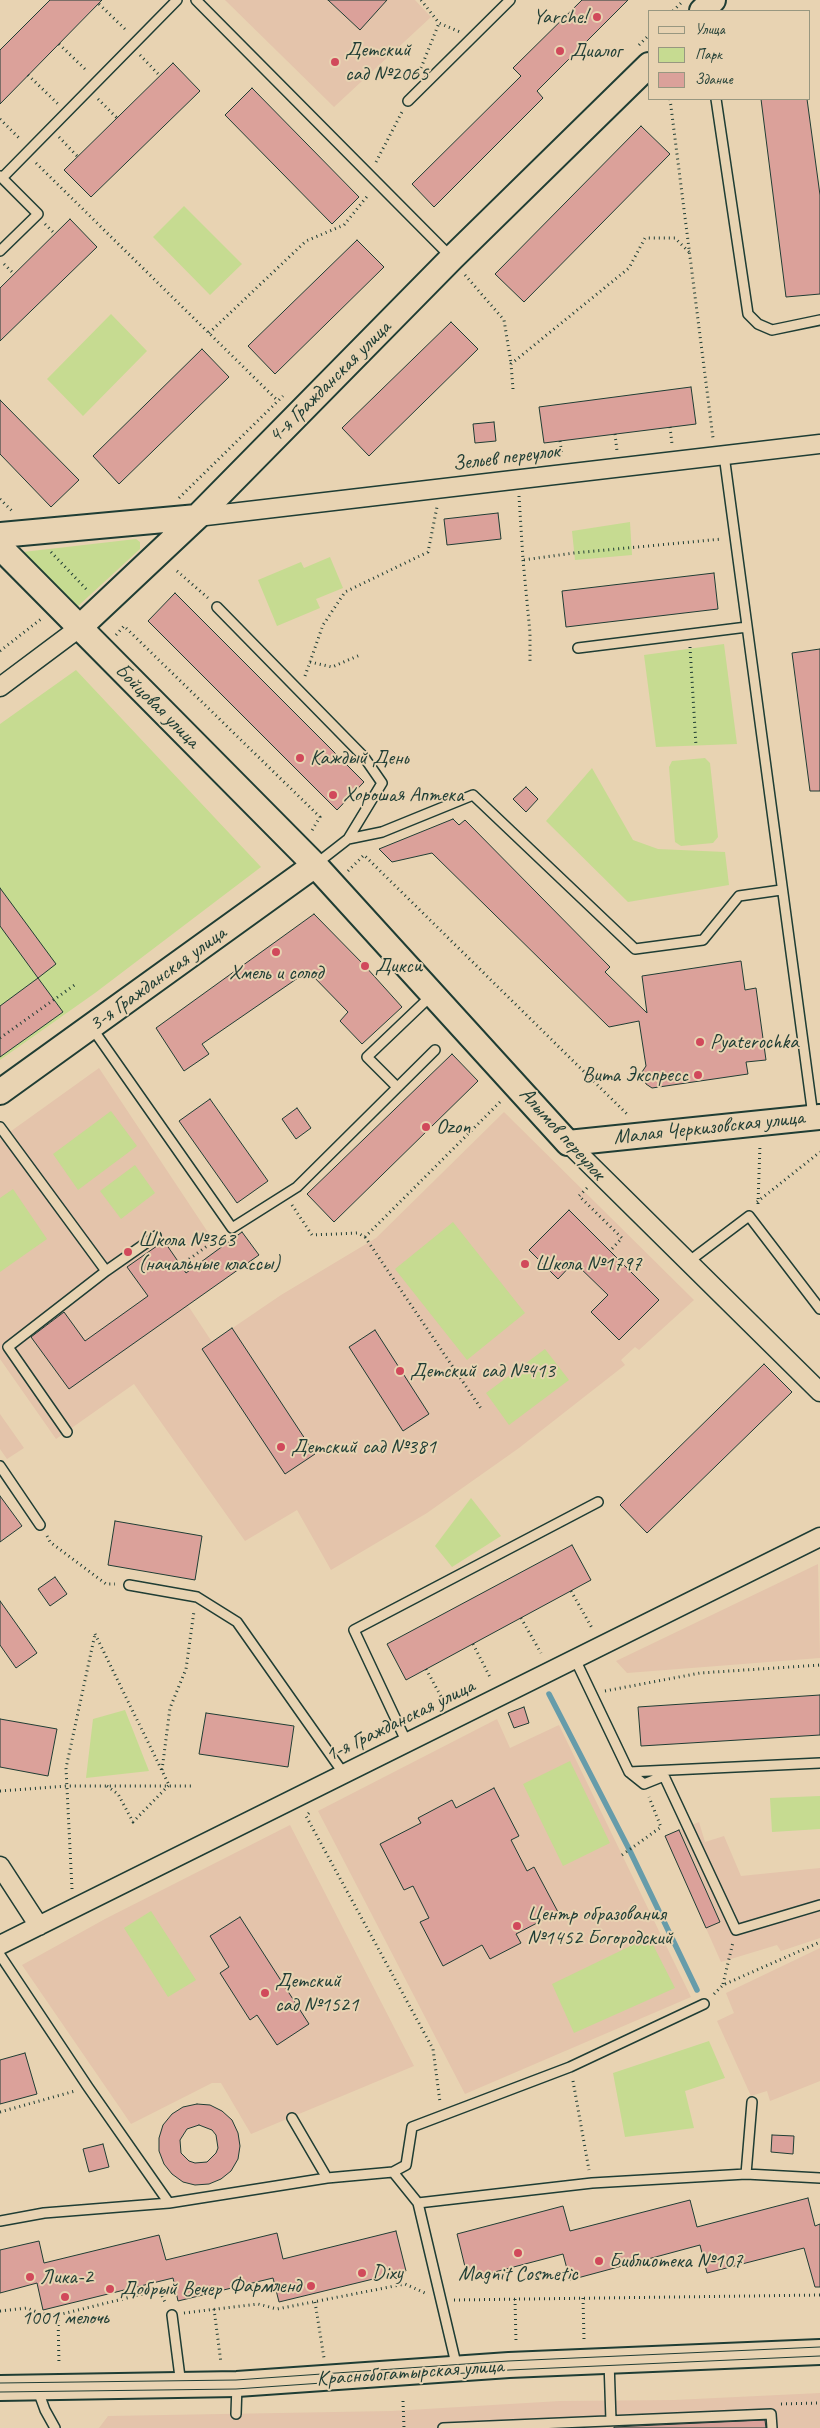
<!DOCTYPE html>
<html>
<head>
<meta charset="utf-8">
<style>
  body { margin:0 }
  #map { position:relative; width:820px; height:2428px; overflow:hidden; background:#e8d3b2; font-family:Caveat,sans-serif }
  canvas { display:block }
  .legend { position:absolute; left:648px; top:10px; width:162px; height:90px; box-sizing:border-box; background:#e8d3b2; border:1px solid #989780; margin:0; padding:6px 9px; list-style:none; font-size:15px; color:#1f3d34 }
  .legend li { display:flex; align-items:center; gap:10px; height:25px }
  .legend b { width:25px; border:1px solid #989780 }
</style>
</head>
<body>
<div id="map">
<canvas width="820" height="2428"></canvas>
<ul class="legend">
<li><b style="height:6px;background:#e8d3b2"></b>Улица</li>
<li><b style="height:14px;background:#c6db91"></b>Парк</li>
<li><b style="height:14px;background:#dba19a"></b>Здание</li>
</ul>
</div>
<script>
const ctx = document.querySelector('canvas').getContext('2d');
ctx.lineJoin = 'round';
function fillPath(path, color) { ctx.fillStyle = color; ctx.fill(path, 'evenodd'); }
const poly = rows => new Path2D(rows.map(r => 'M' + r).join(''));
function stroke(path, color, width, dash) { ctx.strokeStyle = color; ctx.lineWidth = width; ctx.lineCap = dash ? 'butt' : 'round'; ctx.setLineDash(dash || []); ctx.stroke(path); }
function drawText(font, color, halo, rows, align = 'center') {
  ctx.font = font + ' Caveat,sans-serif'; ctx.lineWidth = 4; ctx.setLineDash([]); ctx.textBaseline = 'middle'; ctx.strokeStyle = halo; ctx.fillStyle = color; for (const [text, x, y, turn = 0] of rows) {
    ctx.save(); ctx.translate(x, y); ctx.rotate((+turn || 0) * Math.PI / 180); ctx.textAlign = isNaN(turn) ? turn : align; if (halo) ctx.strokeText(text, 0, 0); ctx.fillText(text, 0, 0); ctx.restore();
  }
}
fillPath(poly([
  [225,0,415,0,431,17,334,107],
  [99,1068,219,1249,242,1232,259,1255,187,1304,212,1342,281,1295,376,1238,504,1112,694,1300,639,1350,635,1347,621,1360,625,1365,519,1448,427,1513,331,1570,297,1510,245,1541,134,1384,56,1439,0,1359,0,1139],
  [0,1414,24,1448,7,1459,0,1449],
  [818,1564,820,1658,627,1673,616,1661],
  [497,1719,510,1748,559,1725,691,1997,465,2094,318,1811],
  [699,1822,705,1842,724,1836,741,1876,820,1868,820,1938,781,1951,777,1945,721,1962,665,1836],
  [290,1825,414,2066,251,2134,221,2083,212,2083,131,2124,22,1965,105,1919],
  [820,1948,820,2081,770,2101,767,2091,751,2096,717,2021,734,2013,726,1993],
  [820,2393,820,2428,99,2428,108,2416,392,2411,560,2401,674,2400]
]), '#e4c4ab');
fillPath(poly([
  [184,206,242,264,210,295,153,237],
  [111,314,147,351,83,416,47,379],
  [630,522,632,555,575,560,572,531],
  [136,539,140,542,140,549,76,608,23,552],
  [330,557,343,588,316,599,320,608,277,626,258,580,301,562,304,568],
  [724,644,737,744,656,747,644,655],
  [76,670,261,867,95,993,0,1060,0,724],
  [705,758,710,763,718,837,713,843,681,846,675,842,669,767,672,761],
  [592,768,633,840,658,849,725,852,729,885,628,902,546,821],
  [111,1111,137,1146,78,1190,53,1154],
  [135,1165,155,1193,121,1219,100,1191],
  [13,1189,47,1239,0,1272,0,1198],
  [453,1222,525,1313,467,1360,395,1269],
  [545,1349,569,1380,509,1425,486,1393],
  [471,1498,501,1536,452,1567,435,1546],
  [125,1710,149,1771,86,1778,93,1719],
  [570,1761,610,1843,563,1866,523,1784],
  [820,1796,820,1829,772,1832,770,1798],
  [151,1911,196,1980,168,1997,124,1928],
  [649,1937,675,1988,574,2033,552,1984],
  [709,2041,725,2078,685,2091,694,2128,625,2137,613,2073]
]), '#c6db91');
stroke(poly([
  [549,1694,629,1849,697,1990]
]), '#669caa', 5.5);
const building = poly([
  [50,0,102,0,0,104,0,50,50,0],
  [328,0,387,0,360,30,328,0],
  [582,0,628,0,537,91,543,98,434,207,412,184,521,76,513,68,582,0],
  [173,63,200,91,91,197,64,170,173,63],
  [252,88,359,197,332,224,225,115,252,88],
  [761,99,807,99,820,195,820,294,786,297,761,99],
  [641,126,670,154,524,302,495,274,641,126],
  [70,219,97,247,0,341,0,288,70,219],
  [357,240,384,267,275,374,248,346,357,240],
  [451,322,478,349,369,456,342,428,451,322],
  [202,349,229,377,119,484,93,456,202,349],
  [691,387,696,424,544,443,539,407,691,387],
  [0,400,79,480,51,507,0,454,0,400],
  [494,422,496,441,475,443,473,424,494,422],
  [498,513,501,539,447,545,444,519,498,513],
  [714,573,718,609,566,627,562,591,714,573],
  [175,593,364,782,337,810,148,621,175,593],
  [820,649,820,791,810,791,792,653,820,649],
  [526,787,538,799,526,812,513,799,526,787],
  [453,819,459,825,465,820,610,967,605,972,647,1013,642,976,741,961,745,990,756,988,766,1060,746,1062,748,1074,652,1088,646,1084,642,1072,646,1066,639,1021,609,1027,432,853,392,862,379,849,453,819],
  [0,888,56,964,38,978,0,926,0,888],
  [314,914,365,966,402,1007,362,1044,340,1021,348,1012,308,971,202,1044,209,1054,184,1071,156,1028,314,914],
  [38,978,63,1012,0,1057,0,1006,38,978],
  [452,1054,478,1081,334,1222,307,1194,452,1054],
  [210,1099,268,1181,237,1203,179,1121,210,1099],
  [297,1108,311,1128,296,1139,282,1119,297,1108],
  [569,1210,659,1300,619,1340,591,1312,608,1295,574,1262,558,1279,529,1250,569,1210],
  [242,1232,259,1255,69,1389,31,1337,64,1312,85,1341,148,1296,127,1267,164,1241,186,1273,242,1232],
  [232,1328,315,1454,285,1474,202,1349,232,1328],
  [375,1330,429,1414,403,1431,349,1347,375,1330],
  [764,1364,792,1392,647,1533,620,1505,764,1364],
  [0,1496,22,1526,0,1542,0,1496],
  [115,1521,202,1536,195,1580,108,1565,115,1521],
  [572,1545,591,1580,406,1680,387,1644,572,1545],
  [55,1577,67,1594,50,1606,38,1589,55,1577],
  [0,1601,37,1653,16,1668,0,1645,0,1601],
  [820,1695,820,1735,641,1746,638,1707,820,1695],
  [524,1707,529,1723,514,1728,508,1713,524,1707],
  [206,1713,294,1726,288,1767,199,1754,206,1713],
  [0,1719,57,1729,48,1776,0,1767,0,1719],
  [494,1788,519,1836,511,1840,527,1871,534,1867,558,1912,516,1934,521,1943,490,1959,482,1945,443,1966,420,1922,429,1918,413,1886,404,1890,380,1844,421,1823,418,1818,452,1800,456,1808,494,1788],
  [679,1830,720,1922,706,1928,665,1836,679,1830],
  [240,1917,309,2024,277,2045,257,2015,250,2020,220,1973,229,1967,210,1936,240,1917],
  [25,2053,37,2094,0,2104,0,2060,25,2053],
  [197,2104,210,2105,222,2111,232,2120,238,2133,240,2146,238,2159,231,2171,221,2179,209,2184,195,2185,183,2182,172,2174,164,2164,159,2151,159,2138,163,2125,172,2114,183,2107,197,2104],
  [199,2125,212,2130,216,2135,218,2148,216,2153,207,2162,195,2163,189,2161,181,2153,180,2140,187,2129,199,2125],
  [772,2135,794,2136,793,2154,771,2152,772,2135],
  [103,2144,109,2167,89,2172,83,2149,103,2144],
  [808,2198,815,2226,820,2224,820,2287,815,2287,804,2248,707,2273,700,2245,570,2280,563,2254,468,2279,457,2234,563,2206,570,2231,690,2200,697,2227,808,2198],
  [396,2231,406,2271,279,2302,273,2278,178,2301,173,2278,43,2310,37,2283,0,2293,0,2250,39,2241,44,2263,159,2235,166,2260,277,2233,283,2259,396,2231],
  [765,2420,766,2428,614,2428,614,2427,765,2420]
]);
fillPath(building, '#dba19a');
stroke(building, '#1f3d34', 1);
const lane = poly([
  [196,0,451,257],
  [716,99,748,314,758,324,772,330,820,320],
  [408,101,510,0],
  [0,176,38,214,0,251],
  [2,178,177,0],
  [724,455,813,1116],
  [217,607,364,757,382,783,348,839],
  [578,648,747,627],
  [316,864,348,839,382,832,473,795,635,949,703,940,739,896,781,890],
  [92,1028,232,1228,297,1187,435,1050],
  [397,1087,367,1057,433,994],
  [0,1127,106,1271,156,1236],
  [688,1262,749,1216,820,1309],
  [67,1432,8,1347,106,1271],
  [0,1466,40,1525],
  [129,1585,197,1597,237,1622,344,1774],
  [575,1659,629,1772,820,1763],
  [407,1743,354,1630,598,1502],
  [629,1772,644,1784,664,1776,736,1930,820,1905],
  [0,1955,88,2087,169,2203],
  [292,2118,327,2178],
  [393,2172,406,2165,412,2127,570,2067,704,2004],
  [746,2174,752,2102],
  [418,2203,592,2183,746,2174,820,2178],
  [0,2221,44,2213,169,2203,327,2178,393,2172,418,2203,457,2368],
  [172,2315,181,2385],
  [609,2361,611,2421],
  [37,2388,45,2410,55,2428],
  [236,2414,237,2385],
  [443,2428,771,2414,772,2428]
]);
const street = poly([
  [197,517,820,444],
  [0,687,79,628],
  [568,1143,820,1392],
  [0,1866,39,1926],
  [0,1945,820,1537]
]);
const secondary = poly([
  [702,11,713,0],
  [0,535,197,517],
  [0,547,315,865,568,1143,820,1117],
  [79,628,197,517,452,258,649,65],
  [0,1092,315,865],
  [0,2388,237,2384,509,2365,820,2352]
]);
stroke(lane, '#1f3d34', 12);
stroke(street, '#1f3d34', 21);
stroke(secondary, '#1f3d34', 28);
stroke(poly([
  [421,0,439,23,460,32],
  [99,4,127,31],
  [673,11,682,2],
  [59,44,87,71],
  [639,45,649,35],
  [140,55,160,76],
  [421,68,439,23],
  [28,75,58,104],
  [98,99,117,118],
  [670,99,713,438],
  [0,119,21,140],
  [59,137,78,157],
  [376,162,402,112],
  [36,163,278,401],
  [45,224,55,234],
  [4,264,14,274],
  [465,275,504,320,511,363],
  [209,333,306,241,344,225,369,194],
  [513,389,511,364,629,268,645,238,675,238,689,252],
  [670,427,672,444],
  [615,434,617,451],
  [560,441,562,456],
  [519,496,523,560,574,553,722,539],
  [179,498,283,396],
  [0,499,13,512],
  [51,552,88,591],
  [523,560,530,633,530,663],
  [177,571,208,598],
  [116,635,124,626,320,817,311,832],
  [690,647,696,746],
  [0,651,41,619],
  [310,662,332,667,360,655],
  [305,676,323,625,345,592,428,552,437,507],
  [348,871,364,855,628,1115],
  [0,1038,76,984],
  [587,1188,579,1196,622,1238,610,1251],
  [757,1202,820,1152],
  [758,1204,760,1144],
  [292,1205,312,1235,358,1233,365,1237,501,1101],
  [365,1237,482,1410],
  [181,1265,221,1236],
  [47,1536,50,1542,106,1584,115,1584],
  [571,1591,592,1628],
  [521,1618,541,1653],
  [95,1634,169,1785],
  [473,1644,490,1677],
  [426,1669,443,1700],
  [605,1691,700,1673,820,1665],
  [162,1770,170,1708,186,1669,194,1611],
  [107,1786,118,1794,133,1822,169,1785],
  [0,1791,67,1786,194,1786],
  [309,1813,306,1816,433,2049,440,2102],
  [622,1855,661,1827,649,1797],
  [72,1889,66,1768,95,1634],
  [723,1984,733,1942],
  [714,1994,723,1985,820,1942],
  [573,2081,589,2170],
  [0,2112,75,2091],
  [583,2298,584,2340],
  [515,2299,516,2342],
  [454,2300,820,2295],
  [315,2302,324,2358],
  [214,2309,221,2363],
  [0,2311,27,2308,42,2314,58,2315,159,2290,166,2304],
  [184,2313,258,2304,277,2309,405,2284,425,2293],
  [58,2315,59,2365],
  [403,2401,404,2428],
  [781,2404,820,2403]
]), '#1f3d34', 3, [1, 4]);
stroke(lane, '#e8d3b2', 9);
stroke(street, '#e8d3b2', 18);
stroke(secondary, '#e8d3b2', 24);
stroke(poly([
  [0,2383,236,2380,508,2361,820,2347],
  [0,2392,236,2389,509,2370,820,2356]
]), '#1f3d34', 1);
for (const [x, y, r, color] of [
  [597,17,5,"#d1495b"],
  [560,51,5,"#d1495b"],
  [335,62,5,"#d1495b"],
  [300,758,5,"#d1495b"],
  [333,795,5,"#d1495b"],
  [276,952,5,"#d1495b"],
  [365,966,5,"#d1495b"],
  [700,1042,5,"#d1495b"],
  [698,1075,5,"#d1495b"],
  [426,1127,5,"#d1495b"],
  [128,1252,5,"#d1495b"],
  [525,1264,5,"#d1495b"],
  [400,1371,5,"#d1495b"],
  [281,1447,5,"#d1495b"],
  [517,1926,5,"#d1495b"],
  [265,1993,5,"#d1495b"],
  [518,2253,5,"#d1495b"],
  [599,2261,5,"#d1495b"],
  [362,2273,5,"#d1495b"],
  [30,2277,5,"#d1495b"],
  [311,2286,5,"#d1495b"],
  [110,2289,5,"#d1495b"],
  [65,2297,5,"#d1495b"]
]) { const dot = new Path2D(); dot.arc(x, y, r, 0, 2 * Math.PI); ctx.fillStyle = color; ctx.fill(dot); stroke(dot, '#e8d3b2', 2); }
drawText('21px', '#1f3d34', '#e8d3b2', [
  ["Yarche!",587,17,"right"],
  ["Детский",345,50],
  ["сад №2065",345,74],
  ["Диалог",570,51],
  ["Каждый День",310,758],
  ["Хорошая Аптека",343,795],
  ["Дикси",375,966],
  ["Хмель и солод",276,973,"center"],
  ["Pyaterochka",710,1042],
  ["Вита Экспресс",688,1075,"right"],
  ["Ozon",436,1127],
  ["Школа №363",138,1240],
  ["(начальные классы)",138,1264],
  ["Школа №1797",535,1264],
  ["Детский сад №413",410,1371],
  ["Детский сад №381",291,1447],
  ["Центр образования",527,1914],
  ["№1452 Богородский",527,1938],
  ["Детский",275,1981],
  ["сад №1521",275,2005],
  ["Библиотека №107",609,2261],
  ["Dixy",372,2273],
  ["Magnit Cosmetic",518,2274,"center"],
  ["Лика-2",40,2277],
  ["Фармленд",301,2286,"right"],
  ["Добрый Вечер",120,2289],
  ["1001 мелочь",65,2318,"center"]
], 'left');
drawText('21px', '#1f3d34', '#e8d3b2', [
  ["4-я Гражданская улица",330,382,-45],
  ["Зельев переулок",506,458,-7],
  ["Бойцовая улица",157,706,45],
  ["3-я Гражданская улица",158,979,-36],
  ["Малая Черкизовская улица",709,1128,-6],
  ["Алымов переулок",562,1134,48],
  ["1-я Гражданская улица",400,1721,-26],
  ["Краснобогатырская улица",410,2373,-4]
]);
</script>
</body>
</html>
